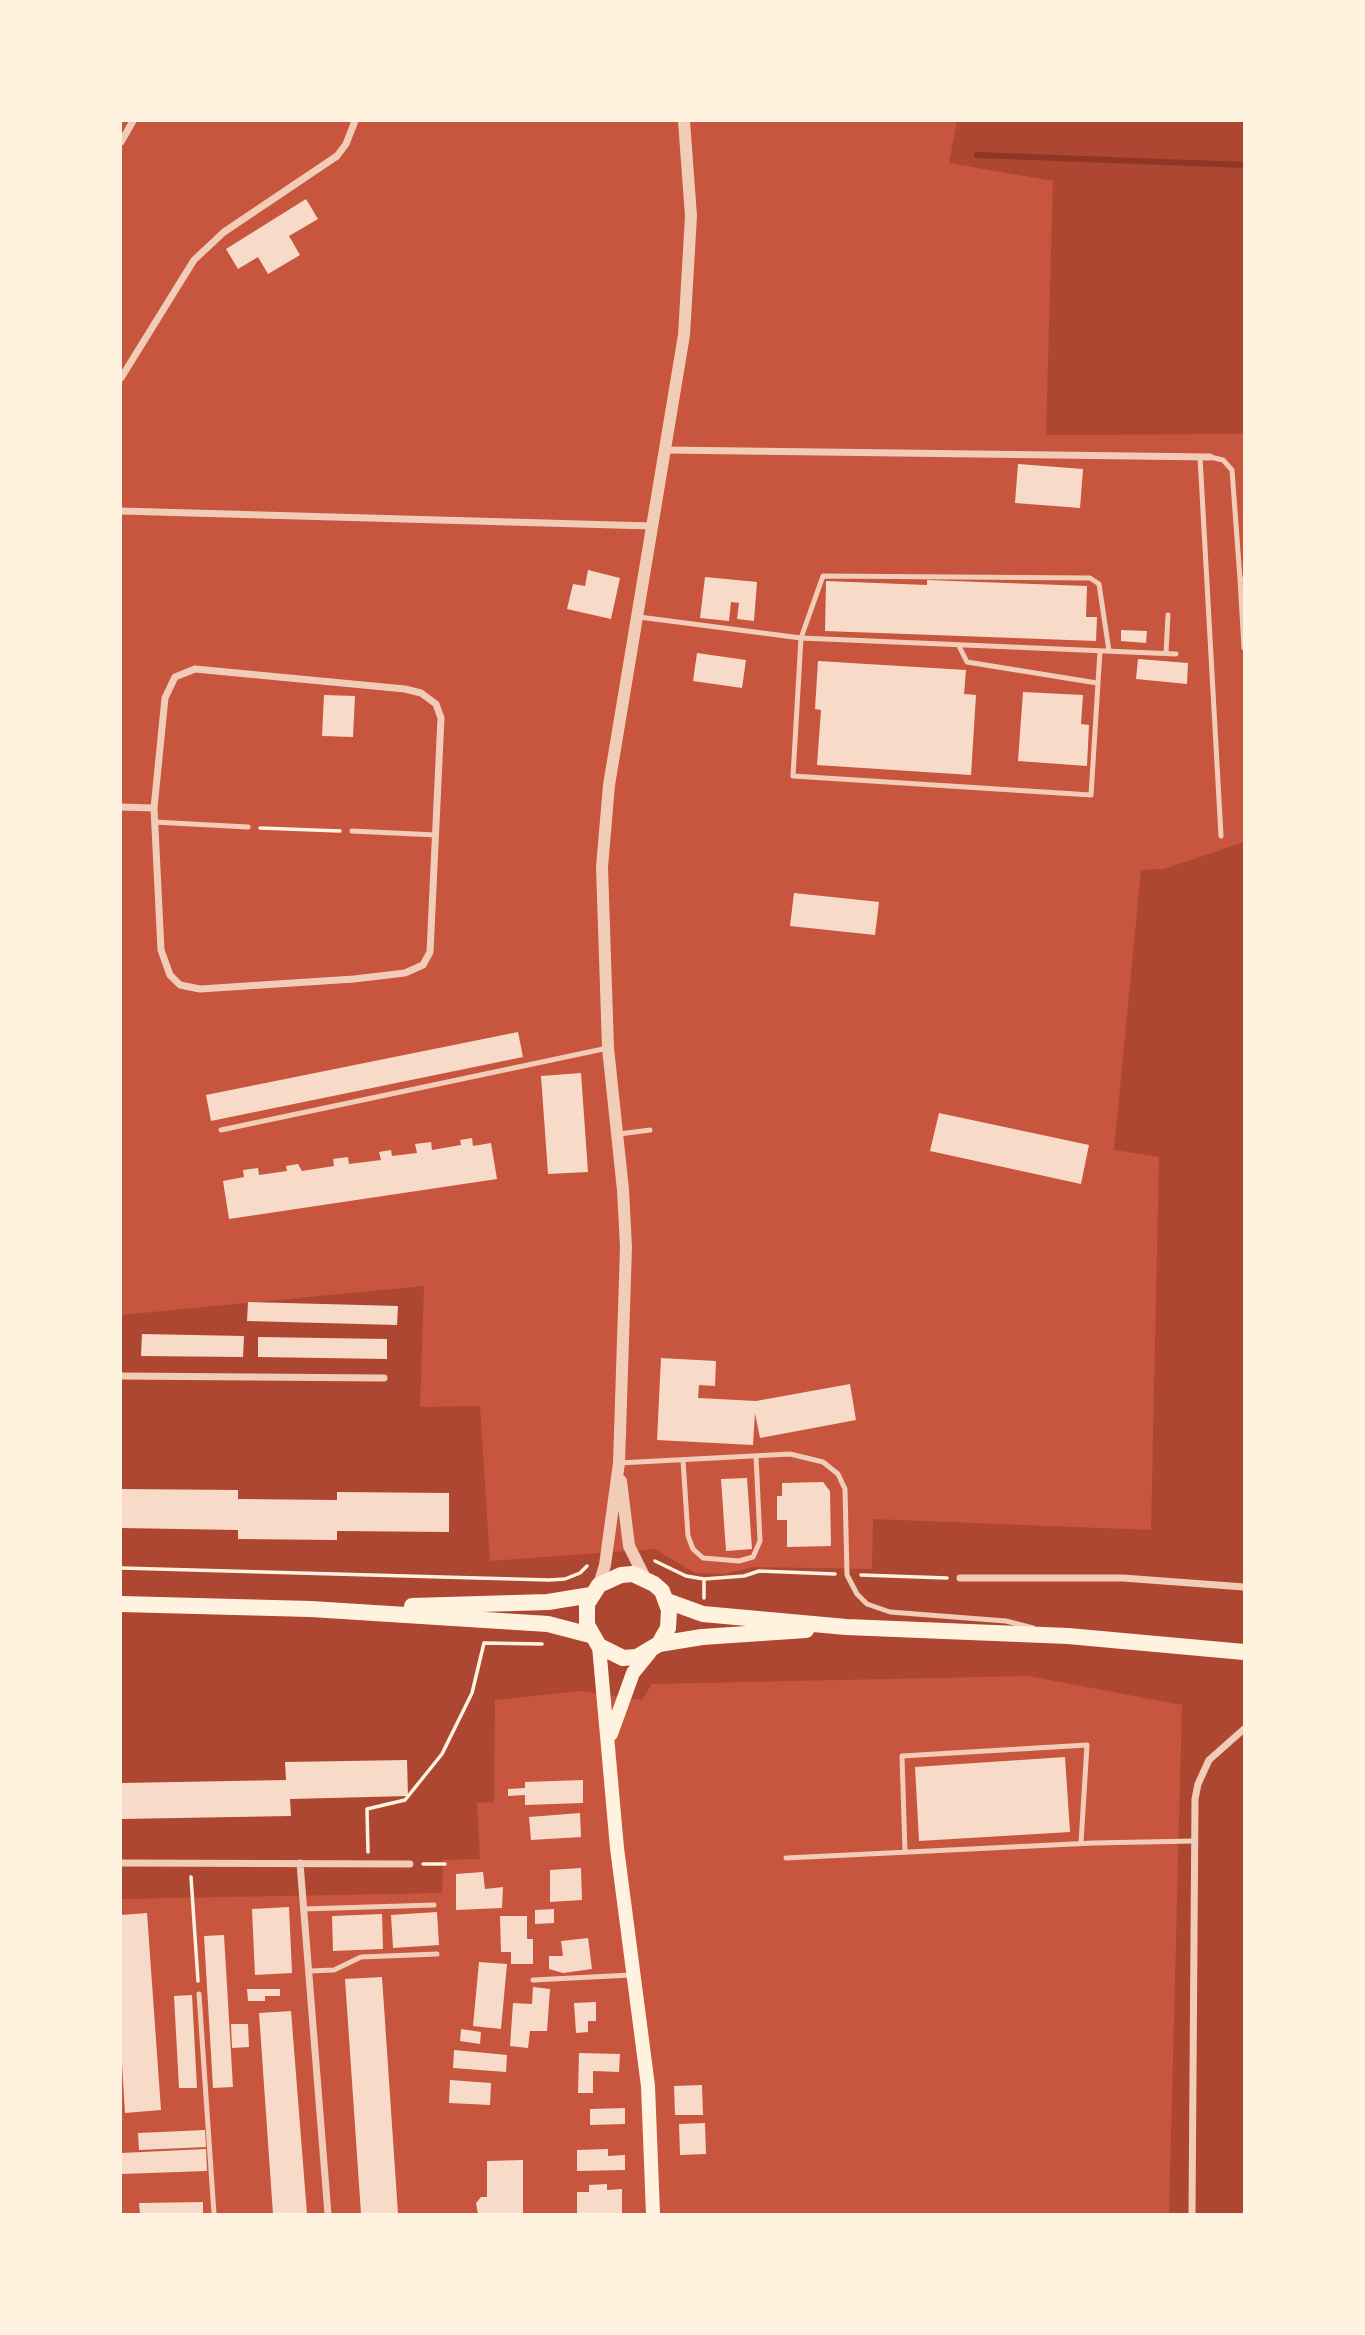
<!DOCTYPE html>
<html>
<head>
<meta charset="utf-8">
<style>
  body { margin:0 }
  #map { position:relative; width:1365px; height:2335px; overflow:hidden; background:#c8553d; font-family:Barlow,sans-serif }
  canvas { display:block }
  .frame { position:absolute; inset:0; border:122px solid #fff3e0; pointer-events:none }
</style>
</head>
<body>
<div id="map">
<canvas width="1365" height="2335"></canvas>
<div class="frame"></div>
</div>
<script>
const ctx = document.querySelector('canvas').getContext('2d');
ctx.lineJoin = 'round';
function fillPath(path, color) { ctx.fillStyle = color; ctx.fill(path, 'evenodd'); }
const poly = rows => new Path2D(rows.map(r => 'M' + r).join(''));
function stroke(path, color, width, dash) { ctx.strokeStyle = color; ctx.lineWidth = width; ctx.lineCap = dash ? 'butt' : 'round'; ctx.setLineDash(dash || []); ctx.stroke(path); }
fillPath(poly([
  [957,121,1244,121,1244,434,1046,435,1053,181,949,163],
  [1244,842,1244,2214,1169,2214,1182,1705,1028,1676,652,1684,642,1700,580,1691,495,1700,494,1802,477,1803,480,1859,443,1860,442,1893,121,1899,121,1315,424,1286,420,1407,480,1406,490,1561,655,1549,695,1573,725,1574,753,1567,872,1569,873,1519,1151,1530,1159,1157,1114,1150,1141,870,1164,869]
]), '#ae4732');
stroke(poly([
  [977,155,1244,165]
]), '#8f3625', 6);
fillPath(poly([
  [306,199,318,219,289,236,300,255,268,274,258,257,238,269,226,249],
  [1018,464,1083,469,1080,508,1015,503],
  [588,570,620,578,611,619,567,609,573,584,585,586],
  [705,577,757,582,754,621,737,619,739,603,731,602,729,621,700,618],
  [927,580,1087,586,1086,617,1097,617,1096,641,825,631,826,581,927,585],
  [1121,630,1147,631,1146,643,1121,641],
  [697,653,746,660,742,688,693,681],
  [1138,659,1188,663,1187,684,1136,679],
  [818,661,966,670,964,694,976,695,971,775,817,765,821,710,815,709],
  [1023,692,1083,695,1081,724,1089,725,1087,766,1018,761],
  [324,695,355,696,353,737,322,736],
  [794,893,879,902,875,935,790,926],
  [518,1032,523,1057,211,1121,206,1095],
  [581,1073,588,1172,548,1174,541,1076],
  [939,1113,1089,1145,1081,1184,930,1151],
  [472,1138,473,1146,491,1143,497,1179,229,1219,223,1181,244,1177,243,1170,258,1168,259,1175,287,1171,286,1166,298,1164,302,1171,334,1166,333,1159,348,1157,349,1164,381,1160,379,1152,391,1150,392,1156,417,1153,415,1144,431,1142,432,1150,461,1145,460,1140],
  [248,1302,398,1306,397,1325,247,1321],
  [142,1334,244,1336,243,1357,141,1356],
  [258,1337,387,1339,387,1359,258,1357],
  [661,1358,716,1361,715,1386,699,1385,698,1398,756,1401,850,1384,856,1420,760,1438,755,1413,753,1445,657,1440],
  [747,1478,752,1549,726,1551,721,1479],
  [823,1482,830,1491,831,1546,787,1547,787,1520,777,1520,777,1496,782,1496,782,1483],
  [121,1489,238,1490,238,1499,337,1500,337,1492,449,1493,449,1532,337,1531,337,1540,238,1539,238,1530,121,1528],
  [1065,1757,1070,1832,919,1841,915,1767],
  [407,1760,408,1796,290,1799,291,1816,121,1819,121,1783,286,1780,285,1762],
  [583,1780,583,1803,525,1805,525,1795,508,1796,508,1789,525,1788,525,1782],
  [580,1813,581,1837,531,1840,529,1817],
  [581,1868,582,1900,550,1902,550,1870],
  [483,1872,485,1889,503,1887,502,1908,456,1910,456,1874],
  [289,1907,292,1973,255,1975,252,1909],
  [554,1909,554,1923,535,1924,535,1910],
  [437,1912,439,1945,393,1948,391,1915],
  [147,1913,161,2110,125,2113,121,2047,121,1915],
  [382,1914,383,1949,333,1951,332,1916],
  [500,1916,527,1916,527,1939,533,1939,533,1964,511,1964,511,1952,501,1952],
  [224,1935,233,2087,213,2088,204,1936],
  [588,1938,592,1969,563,1973,549,1969,549,1956,563,1956,561,1941],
  [479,1962,507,1964,501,2029,473,2026],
  [382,1977,398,2214,361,2214,345,1979],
  [533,1987,550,1989,547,2031,530,2031,528,2048,510,2046,513,2003,532,2004],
  [247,1989,280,1989,280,1996,265,1996,265,2001,248,2001],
  [192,1995,197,2088,179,2088,174,1996],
  [596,2002,596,2021,588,2021,588,2032,576,2033,574,2003],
  [291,2011,307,2214,273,2214,259,2013],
  [231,2024,248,2024,249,2047,232,2048],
  [461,2029,481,2032,480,2044,460,2041],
  [454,2050,507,2055,506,2072,453,2068],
  [579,2053,620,2054,619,2072,593,2071,593,2093,578,2093],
  [450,2080,491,2083,490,2105,449,2103],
  [702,2085,703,2115,675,2115,674,2086],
  [625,2108,625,2124,590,2125,590,2109],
  [705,2123,706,2154,680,2155,679,2124],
  [205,2130,206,2147,139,2150,138,2133],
  [206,2149,207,2171,121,2174,121,2153],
  [608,2149,608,2156,625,2155,625,2170,577,2171,577,2150],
  [523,2160,523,2213,478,2214,476,2203,481,2197,487,2197,487,2161],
  [607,2184,607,2190,622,2189,622,2214,577,2214,577,2192,589,2192,589,2185],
  [203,2202,203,2214,140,2214,139,2203]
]), '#f7dbc8');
stroke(poly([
  [260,828,340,831],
  [655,1561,686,1576,704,1579,744,1576,759,1571,835,1574],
  [121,1568,549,1580,565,1579,580,1573,587,1566],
  [861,1575,947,1578],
  [704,1598,704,1579],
  [368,1852,367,1809,405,1800,442,1754,472,1693,484,1643,542,1644],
  [423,1864,445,1864],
  [191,1877,198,1981]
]), '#fff3e0', 3.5);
stroke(poly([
  [1200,457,1221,836],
  [1210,457,1223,460,1232,470,1240,579],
  [1244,579,1240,579,1244,648],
  [639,617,801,638,1176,654],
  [959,646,967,662,1097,683],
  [1100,651,1091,795,793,776,801,638,823,576,1090,578,1099,584,1109,651],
  [1166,653,1168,615],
  [154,822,248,827],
  [352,831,436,835],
  [221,1130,608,1048],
  [619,1134,650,1130],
  [683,1460,688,1536,693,1549,703,1558,739,1561,753,1557,760,1541,756,1456],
  [619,1463,790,1454,823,1462,838,1474,845,1489,847,1575,857,1594,867,1604,890,1612,1006,1621,1033,1628],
  [905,1852,902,1756,1087,1745,1081,1843],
  [786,1858,1093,1843,1194,1841],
  [303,1909,434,1905],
  [309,1971,334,1970,361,1957,437,1954],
  [533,1980,631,1975],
  [199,1994,214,2214]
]), '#f1ccb7', 5);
stroke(poly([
  [121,142,133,121],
  [121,378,194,260,224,232,337,156,346,144,355,121],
  [665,450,1210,457],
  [121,511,651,526],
  [195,669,405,689,421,693,436,704,441,718,430,952,423,965,405,973,354,979,200,989,180,985,170,975,161,950,154,808,165,698,175,677,195,669],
  [121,807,154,808],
  [121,1376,384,1378],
  [960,1578,1123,1578,1244,1587],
  [121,1863,410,1864],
  [300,1863,328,2214],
  [1192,2214,1195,1799,1198,1784,1209,1760,1244,1729]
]), '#f1ccb7', 7);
stroke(poly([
  [621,1481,629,1546,645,1578],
  [599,1585,605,1565,619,1463,626,1247,623,1190,608,1048,602,867,609,785,684,335,691,216,684,121]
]), '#f1ccb7', 12);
stroke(poly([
  [599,1646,617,1848,648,2086,653,2214],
  [611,1734,633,1673,650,1652]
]), '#fff3e0', 14);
stroke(poly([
  [667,1601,703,1614,846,1627,1068,1636,1244,1652],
  [121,1604,311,1609,548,1624,590,1635],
  [412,1606,548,1602,591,1595],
  [659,1644,668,1628,669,1610,662,1591,654,1584,633,1574,621,1575,599,1585,587,1604,587,1625,599,1646,623,1658,637,1657,659,1644,702,1637,806,1630]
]), '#fff3e0', 16);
</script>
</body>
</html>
